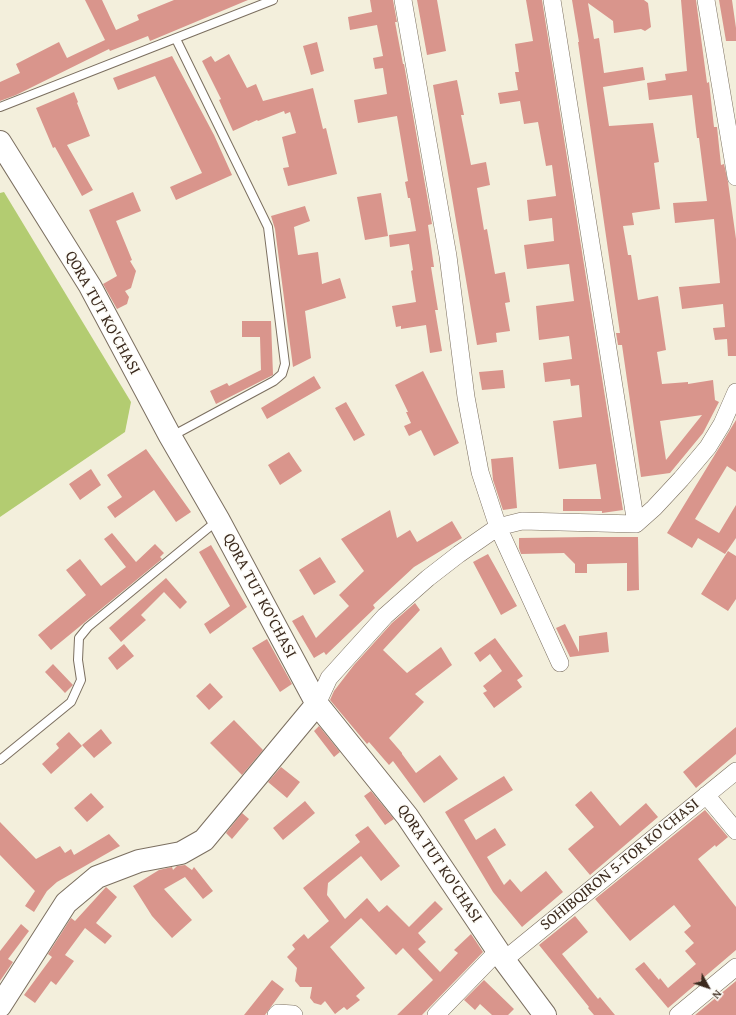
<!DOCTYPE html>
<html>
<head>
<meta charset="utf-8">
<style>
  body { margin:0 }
  #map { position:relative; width:736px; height:1015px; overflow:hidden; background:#f3efdc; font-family:"Gentium Book Plus",serif }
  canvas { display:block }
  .north { position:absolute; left:688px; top:967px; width:40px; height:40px; -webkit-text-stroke:3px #fdfcf7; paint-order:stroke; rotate:130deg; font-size:11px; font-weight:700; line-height:16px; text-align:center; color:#3b2a1e }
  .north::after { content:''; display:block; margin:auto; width:14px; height:18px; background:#3b2a1e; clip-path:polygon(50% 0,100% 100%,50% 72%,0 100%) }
</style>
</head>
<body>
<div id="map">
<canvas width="736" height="1015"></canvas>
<div class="north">N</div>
</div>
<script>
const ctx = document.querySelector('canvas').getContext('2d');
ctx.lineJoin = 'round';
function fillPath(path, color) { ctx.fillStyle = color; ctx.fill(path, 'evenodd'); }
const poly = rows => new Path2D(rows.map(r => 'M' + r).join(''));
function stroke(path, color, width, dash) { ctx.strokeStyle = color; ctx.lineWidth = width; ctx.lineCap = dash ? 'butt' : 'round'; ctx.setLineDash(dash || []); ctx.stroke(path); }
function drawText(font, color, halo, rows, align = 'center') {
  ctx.font = font + ' "Gentium Book Plus",serif'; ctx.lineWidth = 3; ctx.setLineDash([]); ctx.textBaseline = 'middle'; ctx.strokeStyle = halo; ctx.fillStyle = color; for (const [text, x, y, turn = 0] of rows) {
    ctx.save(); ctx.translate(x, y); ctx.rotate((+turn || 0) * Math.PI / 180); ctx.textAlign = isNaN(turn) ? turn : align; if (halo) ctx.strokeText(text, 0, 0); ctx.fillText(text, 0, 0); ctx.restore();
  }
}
fillPath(poly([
  [4,192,131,402,125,432,0,517,0,193]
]), '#b3cc71');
fillPath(poly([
  [85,0,102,0,116,30,139,20,137,15,174,0,248,0,150,41,148,36,110,51,109,49,16,95,0,101,0,82,20,73,16,64,59,42,67,58,105,40],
  [370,0,393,0,397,22,395,22,403,64,404,64,432,224,428,225,434,267,431,267,438,310,435,310,442,351,430,353,426,325,401,329,401,326,396,327,392,306,416,302,411,271,413,270,409,244,390,247,389,235,416,231,410,198,408,198,405,182,408,181,397,116,358,123,354,100,387,94,383,68,375,69,373,58,383,56,377,25,350,30,348,17,372,12],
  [417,0,437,0,446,51,427,55],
  [526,0,542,0,623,510,602,513,602,511,563,511,563,499,601,499,596,464,559,469,553,421,582,417,579,385,571,386,570,379,545,382,543,363,572,359,569,336,539,340,536,306,574,301,569,264,527,269,524,245,554,241,552,218,529,221,527,200,556,196,552,165,546,166,538,122,524,124,520,101,500,104,498,93,518,90,515,72,519,72,515,44,533,41],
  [572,0,644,0,648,3,651,27,645,31,641,29,614,33,613,21,588,3,594,39,599,38,604,73,643,67,645,80,603,87,609,126,653,123,659,162,654,163,660,209,632,213,634,225,623,226,628,255,631,255,638,300,658,296,666,350,657,352,662,384,688,382,688,384,713,380,715,400,719,402,703,433,670,473,641,477,622,345,618,345,616,333,620,333,578,42,579,42],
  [702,415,666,460,660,421],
  [681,0,696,0,707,83,709,82,714,127,717,127,721,165,724,164,728,182,736,239,736,356,728,356,727,339,715,340,713,328,725,327,723,304,682,309,679,287,720,283,714,219,675,223,673,203,707,201,699,138,697,138,692,95,649,100,647,83,666,80,665,74,687,71],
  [719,0,732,0,736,28,736,41,726,41],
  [317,42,324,71,311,75,303,46],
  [229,54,247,88,256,84,263,101,313,88,323,129,326,128,337,174,288,186,283,168,289,167,282,137,296,133,290,112,285,114,284,111,258,121,257,120,233,131,219,100,221,99,202,61,211,56,215,62],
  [172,56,214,135,232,175,176,200,170,187,202,173,155,76,118,90,113,78],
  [457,80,464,115,461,115,471,165,486,162,490,185,477,188,484,230,487,229,495,274,505,272,510,302,505,303,510,331,496,333,497,342,477,345,433,85],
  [74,92,78,102,77,103,90,136,67,145,93,190,82,196,55,147,53,148,36,108],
  [133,192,141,211,116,221,132,260,130,261,136,271,131,288,125,291,129,297,127,304,117,309,103,284,117,276,89,210],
  [381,193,388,236,365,240,357,197],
  [305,206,310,221,294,227,298,255,318,252,322,284,340,278,346,298,305,311,311,358,293,367,275,229,271,216],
  [242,321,271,321,273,375,216,404,210,391,227,383,229,386,261,370,260,337,242,337],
  [503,370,505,388,482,390,479,372],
  [423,371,459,443,434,456,421,430,409,436,404,426,411,423,406,412,408,412,395,385],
  [314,376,321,388,267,419,261,408],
  [346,402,365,435,354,441,335,408],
  [736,420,736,472,727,466,695,519,719,533,736,505,736,538,725,554,698,538,692,548,667,533],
  [146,449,191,512,176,522,154,490,115,518,107,507,122,497,107,475],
  [289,452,302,471,280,485,268,465],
  [513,457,517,508,503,510,493,480,491,459],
  [91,469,101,485,80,500,69,484],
  [390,510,397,538,410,530,417,542,452,521,462,538,414,567,373,605,375,608,326,655,324,652,314,658,292,621,303,615,316,638,349,606,339,595,364,571,341,539],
  [112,533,136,562,155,544,164,553,160,557,162,559,51,650,38,635,86,595,66,570,80,559,101,586,126,567,104,539],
  [587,537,638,537,639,590,627,591,627,563,587,564,587,573,575,573,575,564,564,553,521,554,519,548,519,538],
  [211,545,247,607,210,634,204,624,230,606,199,552],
  [728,551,736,556,736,599,728,611,701,594],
  [488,554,517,606,501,615,473,562],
  [320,557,336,582,314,595,299,570],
  [166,578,187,602,180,609,164,592,141,615,146,620,121,642,109,628],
  [415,603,420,610,383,650,407,673,441,647,452,665,415,694,424,702,389,738,402,753,402,754,416,773,440,755,458,779,424,803,393,761,389,765,369,742,367,744,330,700,334,691,354,665,392,623],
  [565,624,579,652,579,636,607,632,609,652,570,657,556,628],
  [495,638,523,676,517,680,522,687,494,708,483,693,487,691,483,686,502,671,490,654,480,662,474,653],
  [267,639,292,684,280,692,252,648],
  [124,644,134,656,117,670,108,658],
  [53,664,73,685,65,693,45,672],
  [210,683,223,697,209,710,196,696],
  [234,720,263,750,242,775,210,743],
  [319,726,340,752,334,757,314,731],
  [736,727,736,754,696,788,683,772],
  [101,729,112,743,94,758,82,745],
  [69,732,82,746,51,774,42,764,59,748,56,744],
  [281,767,300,782,287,798,268,782],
  [504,776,513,790,464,820,476,840,495,828,506,845,487,857,504,885,510,879,521,892,546,871,563,892,522,927,493,892,445,812],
  [371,791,394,819,385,825,364,796],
  [591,791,620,826,646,803,658,817,590,875,568,849,594,827,575,805],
  [91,793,104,807,87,822,74,808],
  [305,801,315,813,283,840,273,828],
  [705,810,728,837,716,847,715,845,698,859,736,907,736,950,668,1008,635,969,644,962,659,980,660,978,668,988,696,964,685,951,694,943,684,932,691,926,674,905,630,941,595,899],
  [242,813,249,819,232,839,226,833],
  [0,822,36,859,60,846,65,853,71,849,74,855,109,834,120,846,57,882,47,891,34,912,25,906,35,891,0,855],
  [368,826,400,866,381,881,361,856,328,883,327,895,345,919,367,898,379,912,387,905,409,927,435,901,443,909,418,933,426,942,418,949,440,972,458,953,454,950,471,934,483,952,422,1015,397,1015,433,980,403,948,396,955,361,918,330,947,365,988,356,996,360,1000,347,1010,344,1007,335,1014,325,1001,321,1005,314,1003,310,998,312,987,300,987,295,981,297,968,287,957,295,949,292,945,304,934,308,939,329,921,303,888,360,842,355,835],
  [185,865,192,870,194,867,213,891,203,899,185,877,164,889,192,920,172,938,152,916,133,886,159,870,172,867,173,870,177,866],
  [106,887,117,897,96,923,112,936,105,944,85,928,65,955,74,961,56,985,51,981,35,1003,24,995,52,957,48,954,71,918,75,921],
  [575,916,588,932,562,954,598,999,600,997,615,1015,594,1015,588,1008,589,1007,539,945],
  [21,924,29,931,8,959,13,962,0,981,0,951],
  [272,980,284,989,265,1015,244,1015],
  [484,980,514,1009,508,1015,492,1015,480,1004,475,1010,464,1000],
  [736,981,736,1015,695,1015]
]), '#d9958c');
const lane = poly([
  [0,107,273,0],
  [172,436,274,381,282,374,285,364,268,227,176,39],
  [0,760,71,702,81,680,78,660,79,638,88,627,218,520]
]);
const street = poly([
  [403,0,448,256,466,397,480,472,498,527,560,663],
  [552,0,636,524],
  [706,0,736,177],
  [317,704,329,678,385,616,428,578,459,554,498,527,522,521,636,524,654,508,681,479,708,447,722,424,736,392],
  [706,795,736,831],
  [504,960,736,771],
  [276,1015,278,1013,293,1014,294,1015],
  [436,1015,498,951],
  [678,1015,736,967]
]);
const secondary = poly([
  [0,142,90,286,170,436,218,519,317,704,407,816,504,960,545,1015],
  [0,1006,66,903,97,877,139,861,181,853,204,840,317,704]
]);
stroke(lane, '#7b6f60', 10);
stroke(street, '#7b6f60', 18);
stroke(secondary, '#7b6f60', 24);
stroke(lane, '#fff', 8);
stroke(street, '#fff', 17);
stroke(secondary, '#fff', 22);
drawText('16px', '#3b2a1e', '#fdfcf7', [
  ["QORA TUT KO'CHASI",102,313,61],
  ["QORA TUT KO'CHASI",259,596,62],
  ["QORA TUT KO'CHASI",439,864,56],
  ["SOHIBQIRON 5-TOR KO'CHASI",620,865,-39]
]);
</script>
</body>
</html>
